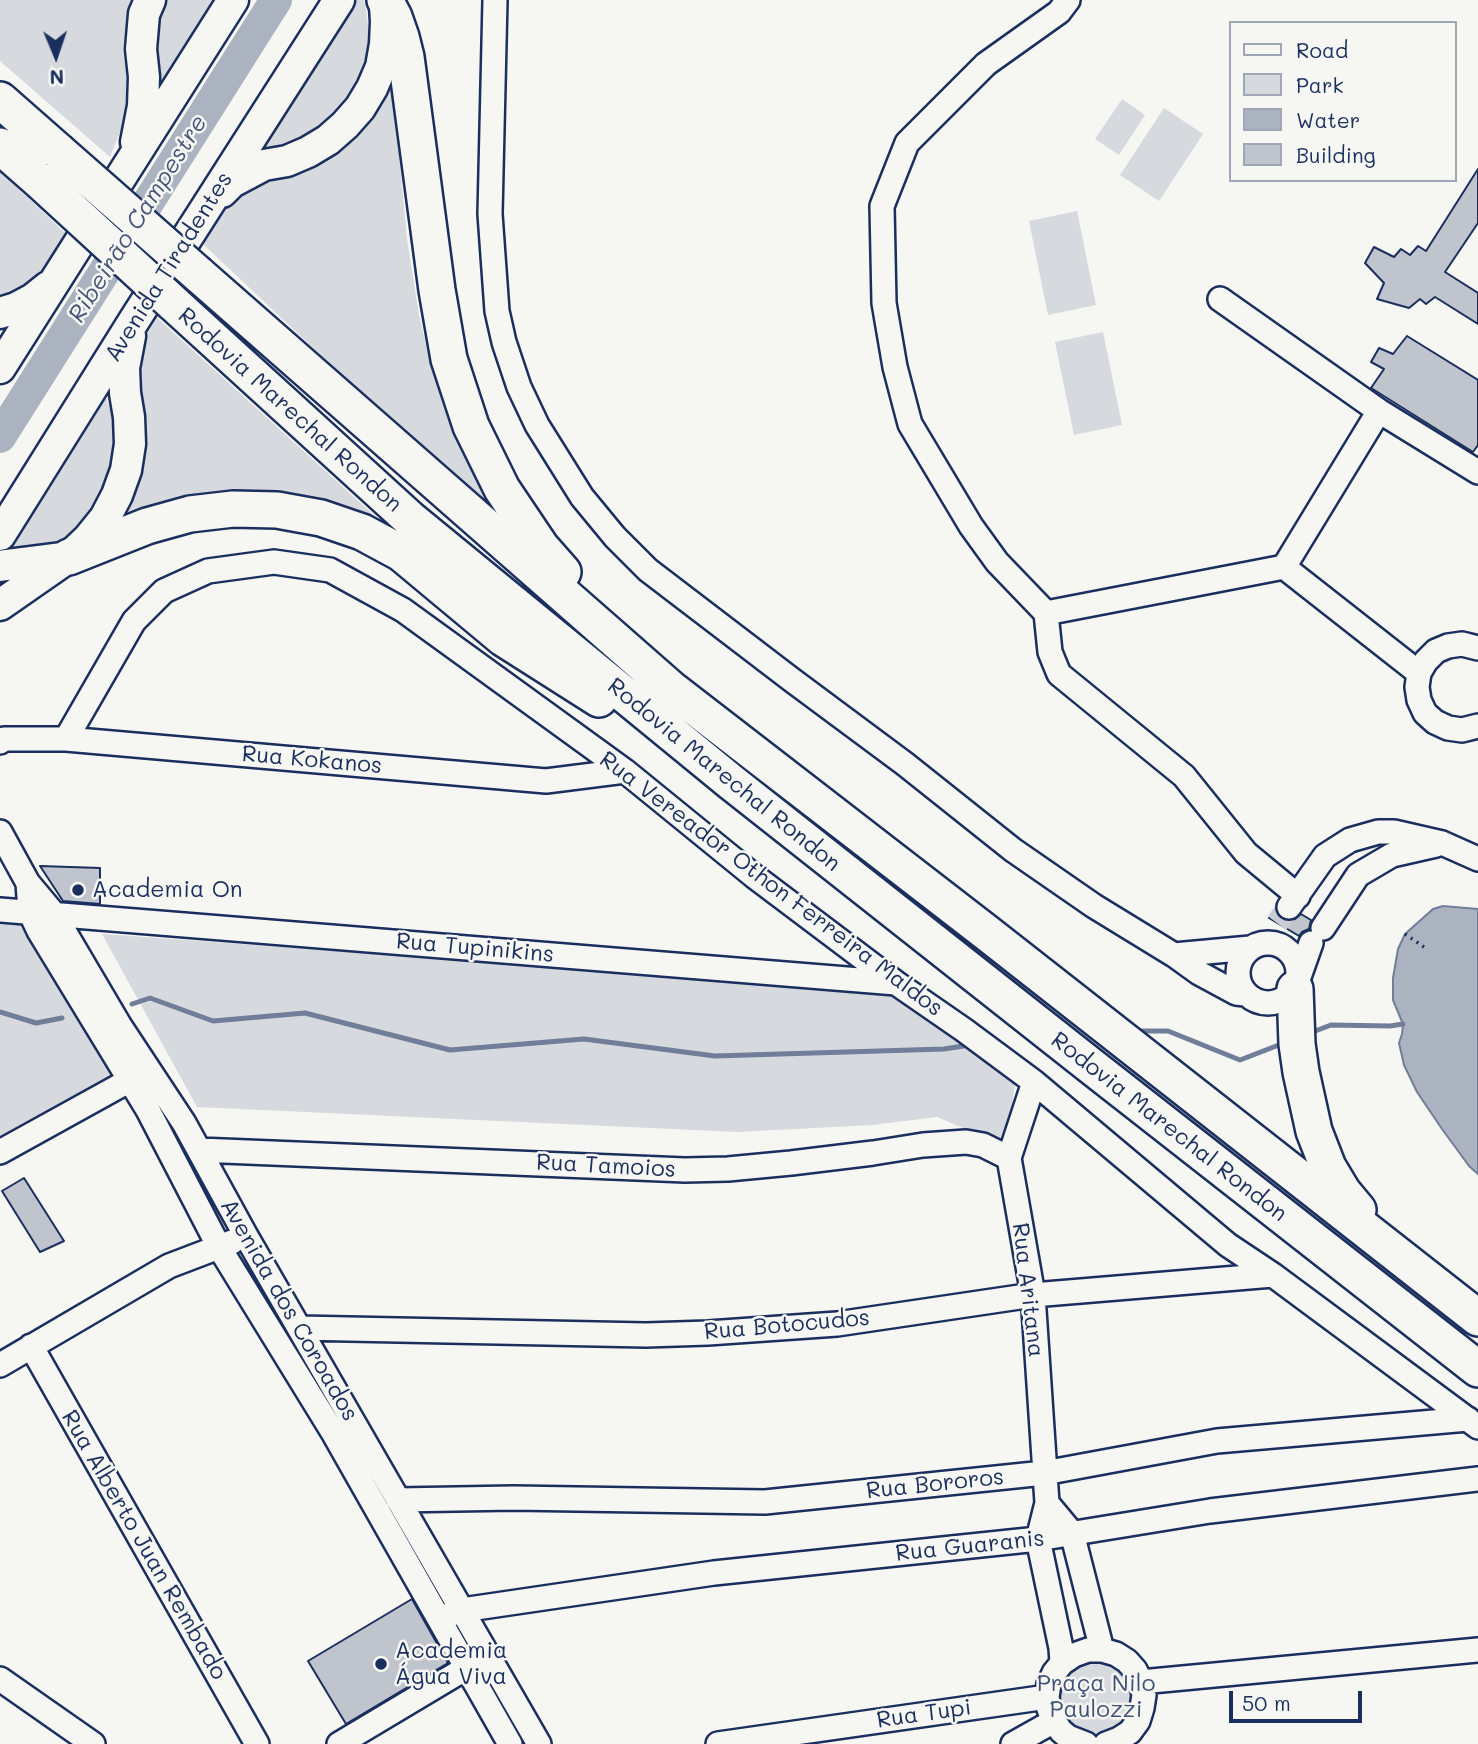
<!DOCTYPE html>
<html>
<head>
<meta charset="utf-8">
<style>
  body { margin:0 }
  #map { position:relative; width:1478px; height:1744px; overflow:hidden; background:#f6f6f2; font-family:Mali,sans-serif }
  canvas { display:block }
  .legend { position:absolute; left:1229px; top:21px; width:228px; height:161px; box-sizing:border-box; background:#f6f6f2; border:2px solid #9ea6b7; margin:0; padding:9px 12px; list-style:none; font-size:21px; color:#1b2f5e }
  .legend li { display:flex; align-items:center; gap:14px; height:35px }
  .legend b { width:35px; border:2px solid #9ea6b7 }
  .north { position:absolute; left:21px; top:21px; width:70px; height:70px; -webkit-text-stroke:5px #f6f6f2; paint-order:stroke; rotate:178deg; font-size:19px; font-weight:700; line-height:28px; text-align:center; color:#1b2f5e }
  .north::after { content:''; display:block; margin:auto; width:24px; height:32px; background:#1b2f5e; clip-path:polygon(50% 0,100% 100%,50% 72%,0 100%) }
  .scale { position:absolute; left:1229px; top:1691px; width:133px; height:32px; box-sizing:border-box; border:4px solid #1b2f5e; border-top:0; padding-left:9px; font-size:21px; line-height:24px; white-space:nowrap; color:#1b2f5e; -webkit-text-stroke:5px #f6f6f2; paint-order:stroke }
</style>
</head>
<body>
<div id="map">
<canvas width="1478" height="1744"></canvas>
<ul class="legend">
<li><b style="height:9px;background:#f6f6f2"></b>Road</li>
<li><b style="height:19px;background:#d6d9dd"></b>Park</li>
<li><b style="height:19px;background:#abb2c0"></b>Water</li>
<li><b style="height:19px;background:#c0c4cd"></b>Building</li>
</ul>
<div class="north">N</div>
<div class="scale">50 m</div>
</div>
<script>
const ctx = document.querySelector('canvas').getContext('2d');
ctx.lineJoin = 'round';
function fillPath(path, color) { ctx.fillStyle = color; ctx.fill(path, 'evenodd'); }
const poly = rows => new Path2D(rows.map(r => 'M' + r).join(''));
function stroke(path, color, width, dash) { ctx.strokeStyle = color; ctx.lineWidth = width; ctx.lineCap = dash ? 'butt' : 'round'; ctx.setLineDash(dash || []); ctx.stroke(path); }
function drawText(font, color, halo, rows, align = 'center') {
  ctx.font = font + ' Mali,sans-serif'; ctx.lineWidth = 5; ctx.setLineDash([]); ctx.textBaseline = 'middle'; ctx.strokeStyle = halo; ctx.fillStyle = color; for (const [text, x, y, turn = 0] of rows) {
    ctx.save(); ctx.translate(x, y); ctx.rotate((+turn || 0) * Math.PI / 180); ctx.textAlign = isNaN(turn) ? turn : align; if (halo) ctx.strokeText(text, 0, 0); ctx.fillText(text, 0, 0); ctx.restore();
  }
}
fillPath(poly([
  [0,0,133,0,125,31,123,49,127,80,125,111,122,127,110,157,0,61],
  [160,0,214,0,156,94,151,77],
  [357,0,364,0,366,9,370,42,369,58,359,90,316,138,255,157],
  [391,68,407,239,419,315,428,353,440,390,469,462,506,530,204,245,202,237,220,213,245,193,261,185,310,168,339,150],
  [1122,99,1145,115,1119,155,1095,139],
  [1164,108,1203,134,1159,201,1120,175],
  [0,171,66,234,51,261,41,273,30,284,0,302],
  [1077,211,1096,305,1048,315,1029,221],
  [152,313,410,548,387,533,120,518,139,426,139,342],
  [1103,332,1122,425,1074,435,1055,342],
  [104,393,116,424,118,441,110,489,81,528,67,538,53,545,4,554],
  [0,918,21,919,117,1082,0,1148],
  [102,934,895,991,1017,1070,1006,1146,937,1117,872,1125,737,1132,197,1107],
  [1096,1655,1132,1675,1134,1715,1102,1739,1088,1739,1064,1725,1055,1687,1061,1674]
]), '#d6d9dd');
const water = poly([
  [1443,906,1478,909,1478,1174,1469,1166,1442,1129,1417,1092,1404,1065,1399,1043,1402,1034,1403,1024,1393,1000,1393,978,1398,949,1405,934,1433,909,1443,906]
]);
fillPath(water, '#abb2c0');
stroke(water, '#717e99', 2);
stroke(poly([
  [132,1004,150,998,213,1021,305,1013,450,1050,584,1039,715,1056,944,1049,970,1045],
  [0,1012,36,1023,62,1018],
  [1135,1031,1168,1031,1240,1060,1284,1043],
  [1310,1033,1331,1025,1390,1026,1403,1024]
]), '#717e99', 5);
stroke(poly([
  [0,437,276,0]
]), '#abb2c0', 32);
const building = poly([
  [1478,169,1478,223,1445,272,1478,293,1478,324,1435,297,1426,304,1420,299,1409,308,1377,299,1384,283,1365,263,1374,247,1394,257,1401,249,1410,255,1418,246,1426,251,1478,169],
  [1407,336,1478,380,1478,445,1473,452,1371,388,1384,369,1371,362,1379,348,1393,354,1407,336],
  [40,866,100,868,100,904,63,901,40,866],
  [1276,911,1280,918,1287,921,1295,919,1301,914,1311,920,1309,929,1302,932,1299,936,1269,918,1276,911],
  [24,1178,64,1241,40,1252,2,1191,24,1178],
  [412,1599,448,1663,346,1724,308,1661,412,1599]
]);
fillPath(building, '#c0c4cd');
stroke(building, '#1b2f5e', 2);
stroke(poly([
  [1277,923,1289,907]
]), '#caced4', 23, [23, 11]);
const minor = poly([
  [495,0,490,214,497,311,504,342,519,387,537,425,582,497,615,537,648,570,792,680,905,764,1013,850,1094,906,1174,955,1199,973,1236,993,1245,994],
  [1068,0,1059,12,986,64,907,143,882,206,884,303,895,367,910,424,971,526,997,562,1046,613,1284,567],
  [1220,299,1379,411],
  [1046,613,1050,652,1059,674,1184,776,1246,853,1298,896],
  [1478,648,1462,644,1448,646,1436,651,1426,661,1419,673,1417,687,1419,700,1425,713,1435,722,1448,728,1462,730,1478,726],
  [1419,673,1284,567,1379,411,1478,472],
  [66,739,134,621,164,591,208,571,274,562,330,570,403,610,625,771,754,876,896,983,964,1030,1034,1082,1228,1245,1273,1275,1478,1427],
  [0,742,4,739,66,739,546,781,625,771],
  [0,832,28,883,54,914,120,1026,184,1123,246,1236,539,1744],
  [28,883,30,912,39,931,148,1110,219,1247,334,1434,510,1744],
  [1289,907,1325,856,1350,840,1378,832,1394,832,1442,843,1478,859],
  [0,910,896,983],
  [1323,928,1358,875,1392,855,1436,845],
  '1238 973a30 30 0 1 1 60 0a30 30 0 1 1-60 0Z',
  [1174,955,1250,948],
  [1299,977,1311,943],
  [1034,1082,1009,1158,1033,1295,1047,1503,1038,1539,1061,1648,1062,1663],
  [199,1150,685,1170,728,1169,791,1163,873,1153,923,1145,966,1142,983,1145,1009,1158],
  [0,1152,141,1074],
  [299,1328,646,1335,708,1333,837,1324,1033,1295,1273,1275],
  [31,1346,257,1744],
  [0,1365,169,1266,232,1242],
  [398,1500,514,1498,765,1502,1044,1473,1217,1441,1468,1419],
  [1047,1503,1072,1533,1102,1650],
  [439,1619,462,1610,714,1573,1038,1539,1210,1511,1478,1479],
  [0,1679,93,1744],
  [1141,1682,1478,1650],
  [339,1744,478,1661],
  [718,1744,1047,1697],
  [1013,1744,1054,1721],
  [1086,1744,1068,1737,1061,1731,1054,1721,1049,1709,1047,1697,1049,1684,1054,1673,1062,1663,1074,1655,1088,1650,1102,1650,1116,1654,1127,1661,1135,1670,1141,1682,1144,1695,1142,1708,1138,1721,1130,1732,1119,1739,1106,1744]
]);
const major = poly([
  [136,142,143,106,144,77,141,49,144,14,150,0],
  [222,192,232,182,264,165,287,161,308,152,328,140,345,125,360,108,372,88,381,67,385,44,386,22,385,6],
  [0,313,16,308,33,299,48,287],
  [0,368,233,0],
  [0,535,135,319,339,0],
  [0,566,61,558],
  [0,605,69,557,88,539,105,518,117,495,126,470,130,444,129,417,125,393,124,368,130,336]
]);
const highway = poly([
  [385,0,394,17,401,37,406,57,437,290,449,359,471,426,502,489,541,547,563,572],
  [0,100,58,151],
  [0,146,40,181],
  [198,274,670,688,987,933,1478,1318],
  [173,303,410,519,731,782,1091,1066,1478,1369],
  [69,557,147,526,190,514,233,509,277,510,321,518,362,532,401,553,503,638,599,699],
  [1295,989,1297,1044,1301,1072,1314,1131,1328,1167,1343,1192,1358,1210]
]);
stroke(minor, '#1b2f5e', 28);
stroke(major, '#1b2f5e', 35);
stroke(highway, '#1b2f5e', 40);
stroke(poly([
  [1405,934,1427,949]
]), '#1b2f5e', 3.5, [2, 5]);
stroke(minor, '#f6f6f2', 23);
stroke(major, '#f6f6f2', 30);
stroke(highway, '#f6f6f2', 35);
const highwayBridge = poly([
  [58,151,198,274],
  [40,181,173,303]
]);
stroke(highwayBridge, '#1b2f5e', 40, []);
stroke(highwayBridge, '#f6f6f2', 35);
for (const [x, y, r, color] of [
  [78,890,7,"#1b2f5e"],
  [381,1664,7,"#1b2f5e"]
]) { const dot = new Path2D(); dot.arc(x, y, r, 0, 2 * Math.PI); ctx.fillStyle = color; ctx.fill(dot); stroke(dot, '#f6f6f2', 2.5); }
drawText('23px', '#1b2f5e', '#f6f6f2', [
  ["Avenida Tiradentes",169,267,-58],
  ["Rodovia Marechal Rondon",290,410,42],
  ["Rua Kokanos",312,760,5],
  ["Rodovia Marechal Rondon",724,775,39],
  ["Rua Vereador Othon Ferreira Maldos",771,884,37],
  ["Rua Tupinikins",475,948,5],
  ["Rodovia Marechal Rondon",1169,1127,38],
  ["Rua Tamoios",606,1166,3],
  ["Rua Aritana",1028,1290,83],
  ["Avenida dos Coroados",289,1310,60],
  ["Rua Botocudos",787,1325,-5],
  ["Rua Bororos",935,1484,-6],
  ["Rua Alberto Juan Rembado",144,1545,60],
  ["Rua Guaranis",970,1546,-6],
  ["Rua Tupi",924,1714,-8]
]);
drawText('23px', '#1b2f5e', '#f6f6f2', [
  ["Academia On",92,890],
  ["Academia",395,1651],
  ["Água Viva",395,1677]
], 'left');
drawText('23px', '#405177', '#f6f6f2', [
  ["Praça Nilo",1096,1684],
  ["Paulozzi",1096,1710]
]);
drawText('italic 24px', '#46567b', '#f6f6f2', [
  ["Ribeirão Campestre",138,219,-58]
]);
</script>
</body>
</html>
